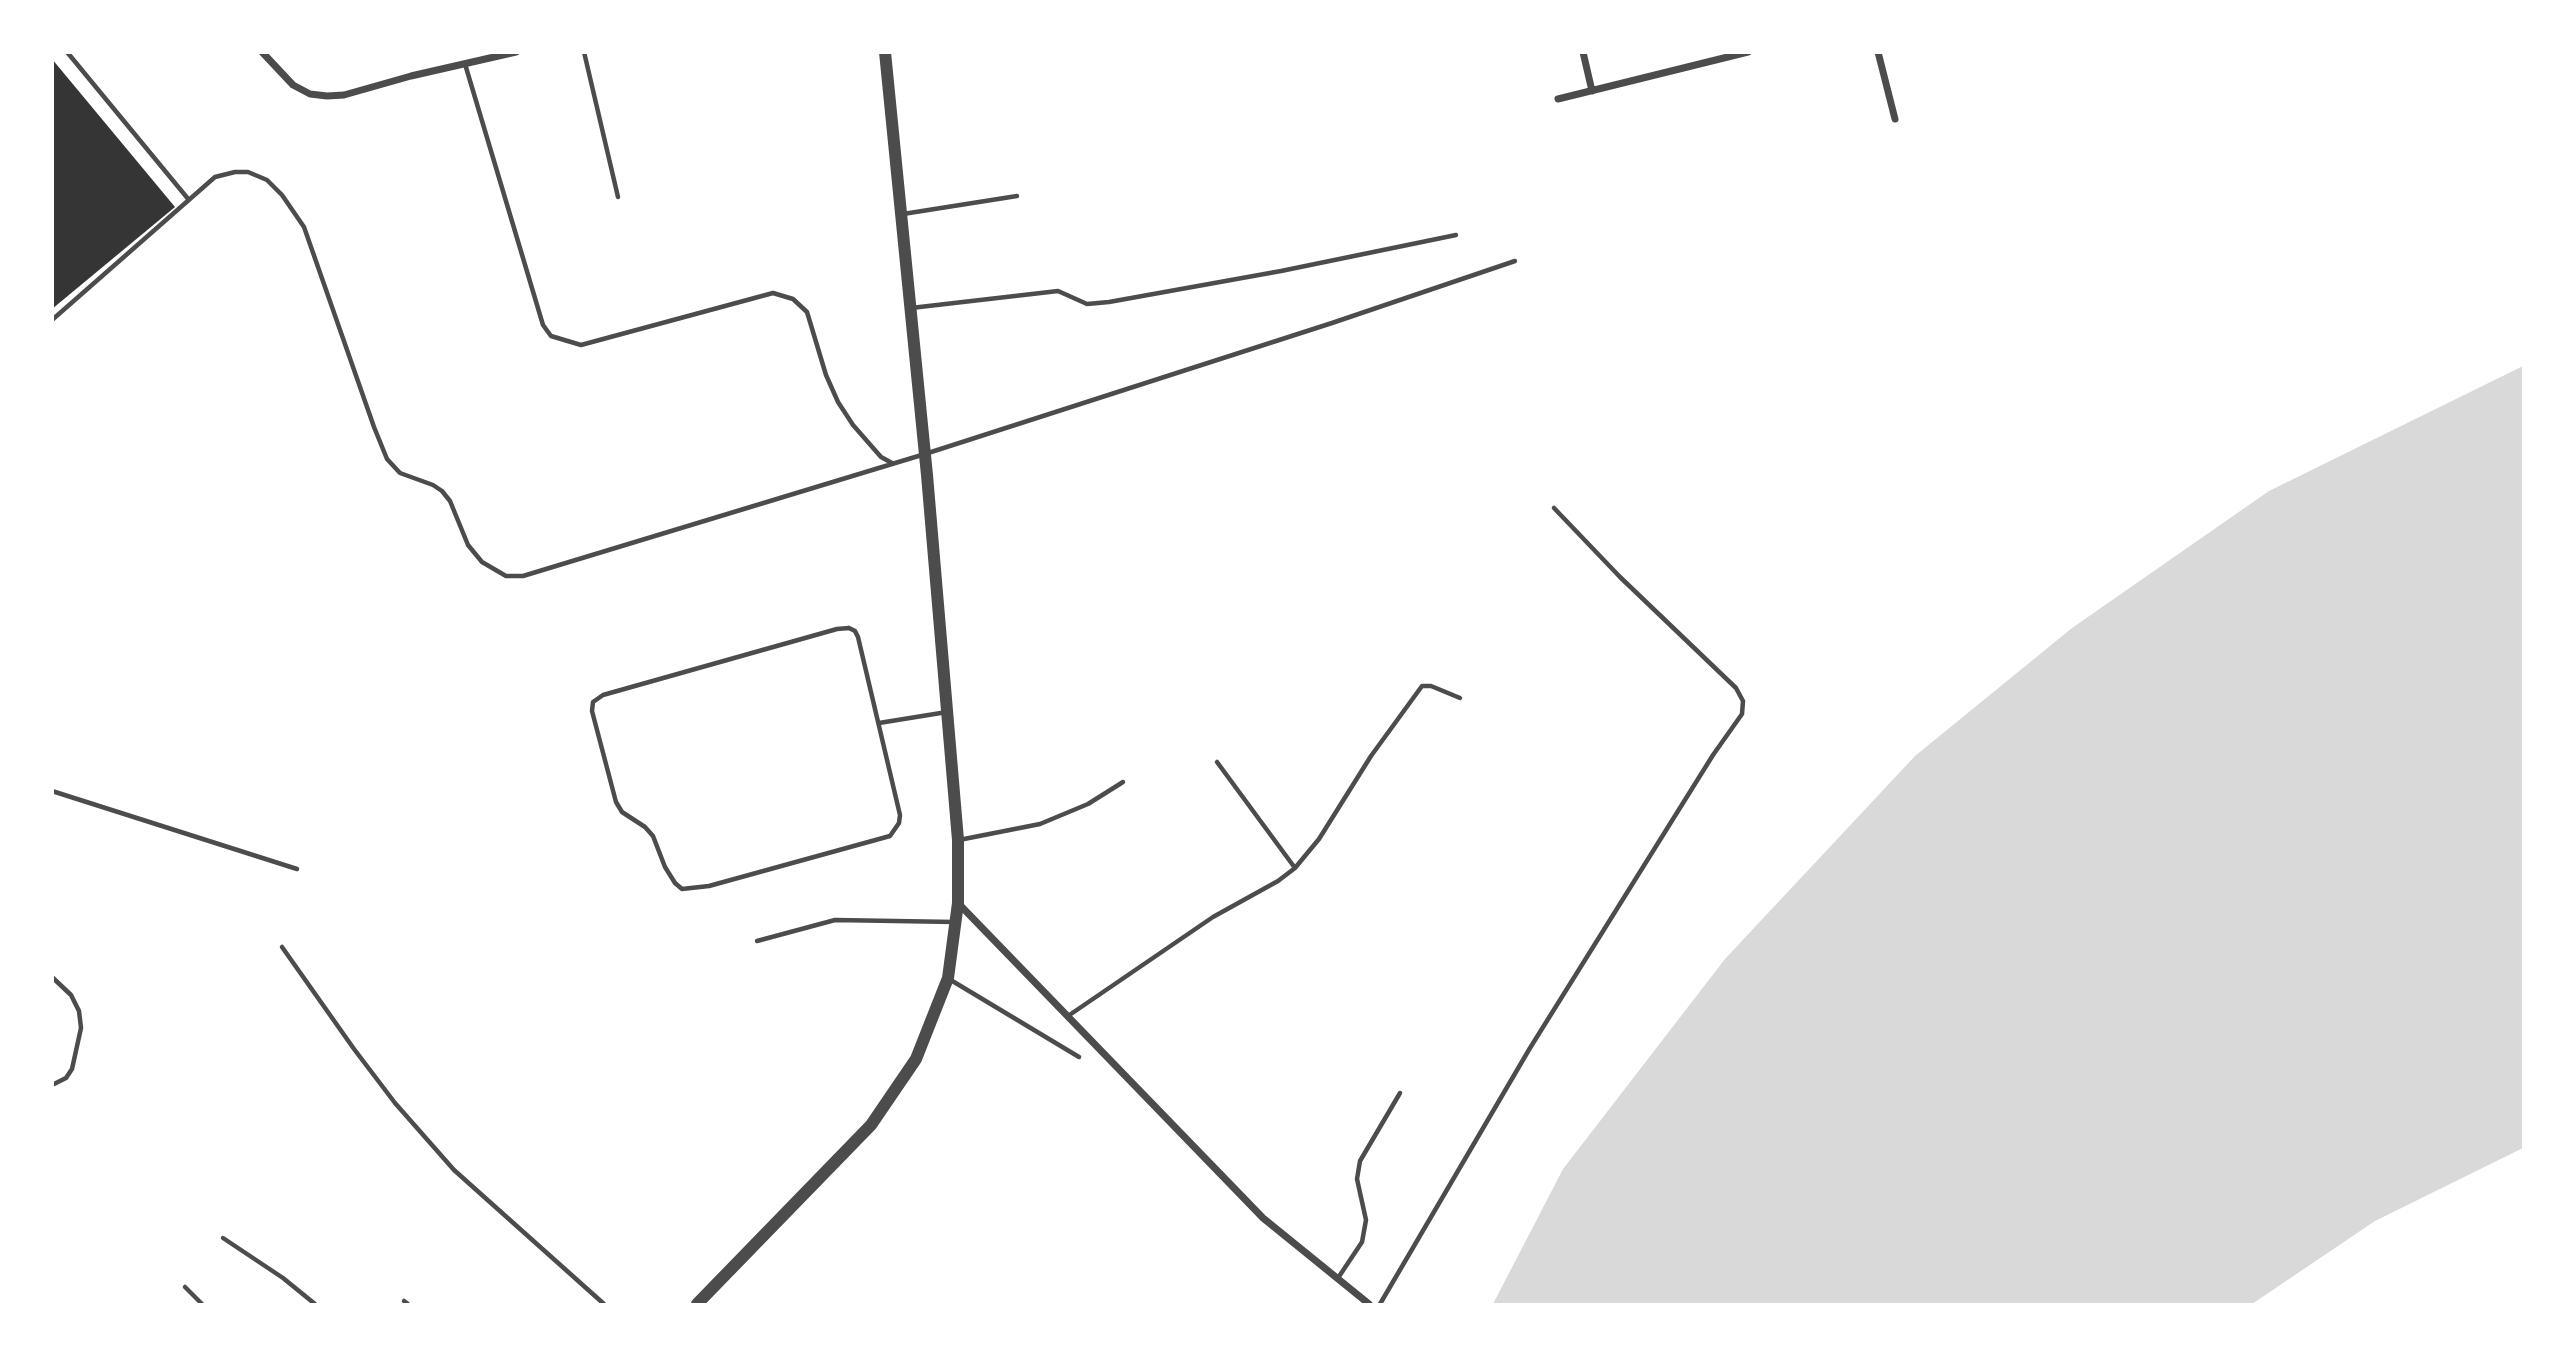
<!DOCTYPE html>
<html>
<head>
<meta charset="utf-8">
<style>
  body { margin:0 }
  #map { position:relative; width:2576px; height:1357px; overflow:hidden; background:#fff; font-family:Jost,sans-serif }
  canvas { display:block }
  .frame { position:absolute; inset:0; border:54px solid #fff; pointer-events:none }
</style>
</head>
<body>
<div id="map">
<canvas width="2576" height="1357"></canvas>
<div class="frame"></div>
</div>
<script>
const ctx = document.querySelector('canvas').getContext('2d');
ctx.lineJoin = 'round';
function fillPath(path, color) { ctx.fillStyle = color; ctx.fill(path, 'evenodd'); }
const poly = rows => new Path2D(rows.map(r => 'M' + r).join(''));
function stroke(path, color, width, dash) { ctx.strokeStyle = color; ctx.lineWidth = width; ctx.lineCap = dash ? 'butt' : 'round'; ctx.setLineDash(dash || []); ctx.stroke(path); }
fillPath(poly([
  [2523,366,2523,1148,2375,1221,2252,1304,1493,1304,1563,1169,1725,959,1915,756,2072,628,2269,491]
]), '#d9d9d9');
fillPath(poly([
  [52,59,175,207,52,309]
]), '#353535');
stroke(poly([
  [67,52,189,200],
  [584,52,618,197],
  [465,64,543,325,551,336,581,345,773,293,793,299,807,312,826,375,838,402,853,425,881,457,892,463],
  [903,214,1017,196],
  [911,308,1058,291,1087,304,1109,302,1281,271,1456,235],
  [52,320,215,177,235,172,248,172,267,180,282,195,304,227,374,427,387,459,400,473,433,485,442,491,450,501,468,545,482,562,506,576,523,576,925,454,1332,323,1515,261],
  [849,628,855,631,858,637,900,815,899,823,890,836,709,886,682,889,675,883,665,867,653,836,645,827,622,812,616,802,592,711,593,702,603,695,837,629,849,628],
  [879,723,947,712],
  [1217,762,1295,868],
  [52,791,297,869],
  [959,840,1040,824,1088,804,1123,782],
  [757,941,835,920,955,922],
  [282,947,354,1049,395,1103,454,1170,604,1304],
  [52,977,71,995,79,1011,81,1028,72,1069,66,1078,52,1085],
  [949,979,1079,1057],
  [1068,1016,1213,917,1278,881,1295,868,1319,839,1371,756,1422,686,1431,686,1460,698],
  [223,1238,283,1278,315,1304],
  [1338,1278,1362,1242,1366,1220,1357,1179,1360,1161,1400,1093],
  [185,1287,202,1304],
  [404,1301,408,1304],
  [1380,1304,1530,1048,1713,755,1742,714,1743,701,1736,688,1620,577,1554,508]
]), '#4c4c4c', 4.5);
stroke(poly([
  [262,52,293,85,310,94,327,96,344,95,411,76,516,52],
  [1583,52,1592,91],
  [1878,52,1895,119],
  [1558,99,1748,52],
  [958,903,1263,1218,1369,1304]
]), '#4c4c4c', 7);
stroke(poly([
  [697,1304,871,1125,916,1059,948,978,958,903,958,840,927,475,885,52]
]), '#4c4c4c', 12);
</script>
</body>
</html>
